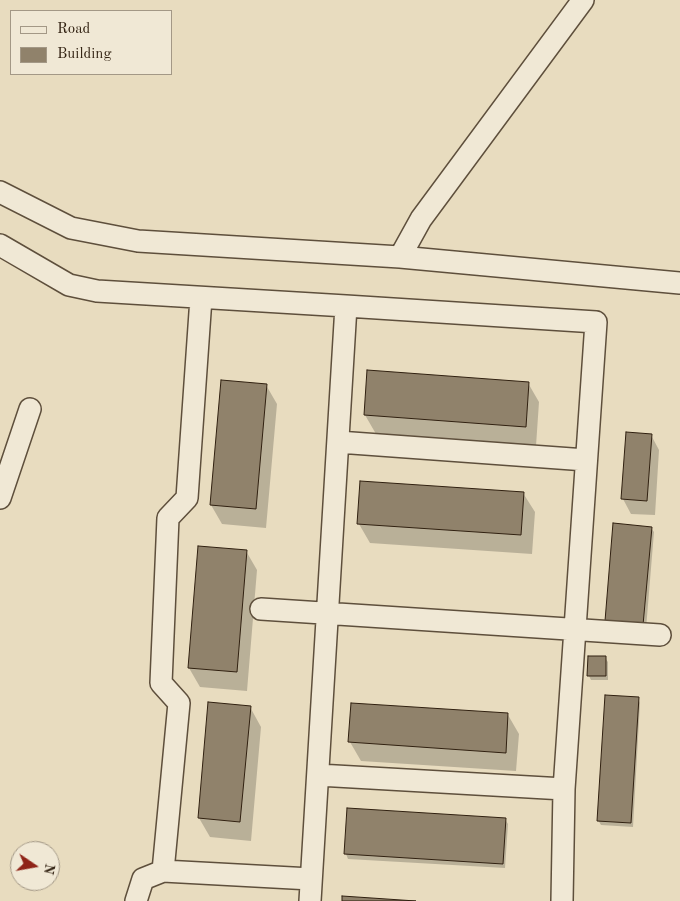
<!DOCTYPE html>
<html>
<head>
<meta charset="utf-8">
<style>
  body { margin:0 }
  #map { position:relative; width:680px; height:901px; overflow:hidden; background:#e8dcbf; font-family:"Old Standard TT",serif }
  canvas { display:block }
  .legend { position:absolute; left:10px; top:10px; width:162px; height:65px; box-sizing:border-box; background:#f0e8d5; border:1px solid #a39886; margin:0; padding:6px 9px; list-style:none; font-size:15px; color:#302010 }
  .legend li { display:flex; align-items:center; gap:10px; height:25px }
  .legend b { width:25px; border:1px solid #a39886 }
  .north { position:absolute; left:10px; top:841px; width:50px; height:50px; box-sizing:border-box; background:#f0e8d5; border:1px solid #a39886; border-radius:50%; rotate:102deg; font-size:14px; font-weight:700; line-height:20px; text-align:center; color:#302010 }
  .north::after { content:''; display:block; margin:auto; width:18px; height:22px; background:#8f2418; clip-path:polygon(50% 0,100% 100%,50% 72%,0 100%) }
</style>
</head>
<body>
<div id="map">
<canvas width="680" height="901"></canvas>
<ul class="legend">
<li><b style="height:6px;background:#f0e8d5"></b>Road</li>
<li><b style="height:14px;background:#90826b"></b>Building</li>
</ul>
<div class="north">N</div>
</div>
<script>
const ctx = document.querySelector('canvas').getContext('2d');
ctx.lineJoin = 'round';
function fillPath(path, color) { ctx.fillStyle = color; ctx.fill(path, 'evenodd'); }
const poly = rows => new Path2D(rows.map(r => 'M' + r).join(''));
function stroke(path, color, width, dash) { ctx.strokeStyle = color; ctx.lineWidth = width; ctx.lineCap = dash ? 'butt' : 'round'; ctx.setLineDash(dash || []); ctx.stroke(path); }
fillPath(poly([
  [528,383,539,402,536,446,376,434,365,415],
  [266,385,277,404,266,528,222,524,211,505],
  [651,435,659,450,655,515,631,514,623,499],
  [523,493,535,512,532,554,370,543,359,524],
  [651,528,654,532,646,629,609,626],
  [246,551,257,570,247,691,200,687,189,668],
  [605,658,608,662,608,680,591,680,589,676],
  [638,698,640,703,633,827,601,825,598,820],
  [209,704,250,707,261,727,251,841,210,837,199,818],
  [508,715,519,734,516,771,361,761,350,742],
  [348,810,505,819,508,824,505,868,348,859,346,854]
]), '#0003');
const building = poly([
  [367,370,529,382,526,427,364,415,367,370],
  [221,380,267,384,256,509,210,505,221,380],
  [626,432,652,434,647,501,621,499,626,432],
  [360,481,524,492,521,535,357,524,360,481],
  [613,523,652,527,643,625,605,621,613,523],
  [198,546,247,550,237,672,188,668,198,546],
  [588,656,606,656,606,676,587,676,588,656],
  [605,695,639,697,631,823,597,821,605,695],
  [208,702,251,706,240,822,198,818,208,702],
  [351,703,508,713,506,753,348,742,351,703],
  [347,808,506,818,503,864,344,854,347,808],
  [342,896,416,901,342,901,342,896]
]);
fillPath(building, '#90826b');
stroke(building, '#302010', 1);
const minor = poly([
  [0,192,71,228,138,241,400,257,680,283],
  [0,245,69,285,97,291,346,306,310,901],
  [400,257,421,219,583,0],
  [346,306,596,322,564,789,562,901],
  [338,442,586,460],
  [0,498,30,409],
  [261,609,660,635],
  [318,775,564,789],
  [163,871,311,879],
  [136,901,143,879,163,871,179,703,161,683,168,518,187,498,201,298]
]);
stroke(minor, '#5e4f3c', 24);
stroke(minor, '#f0e8d5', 21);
</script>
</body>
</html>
